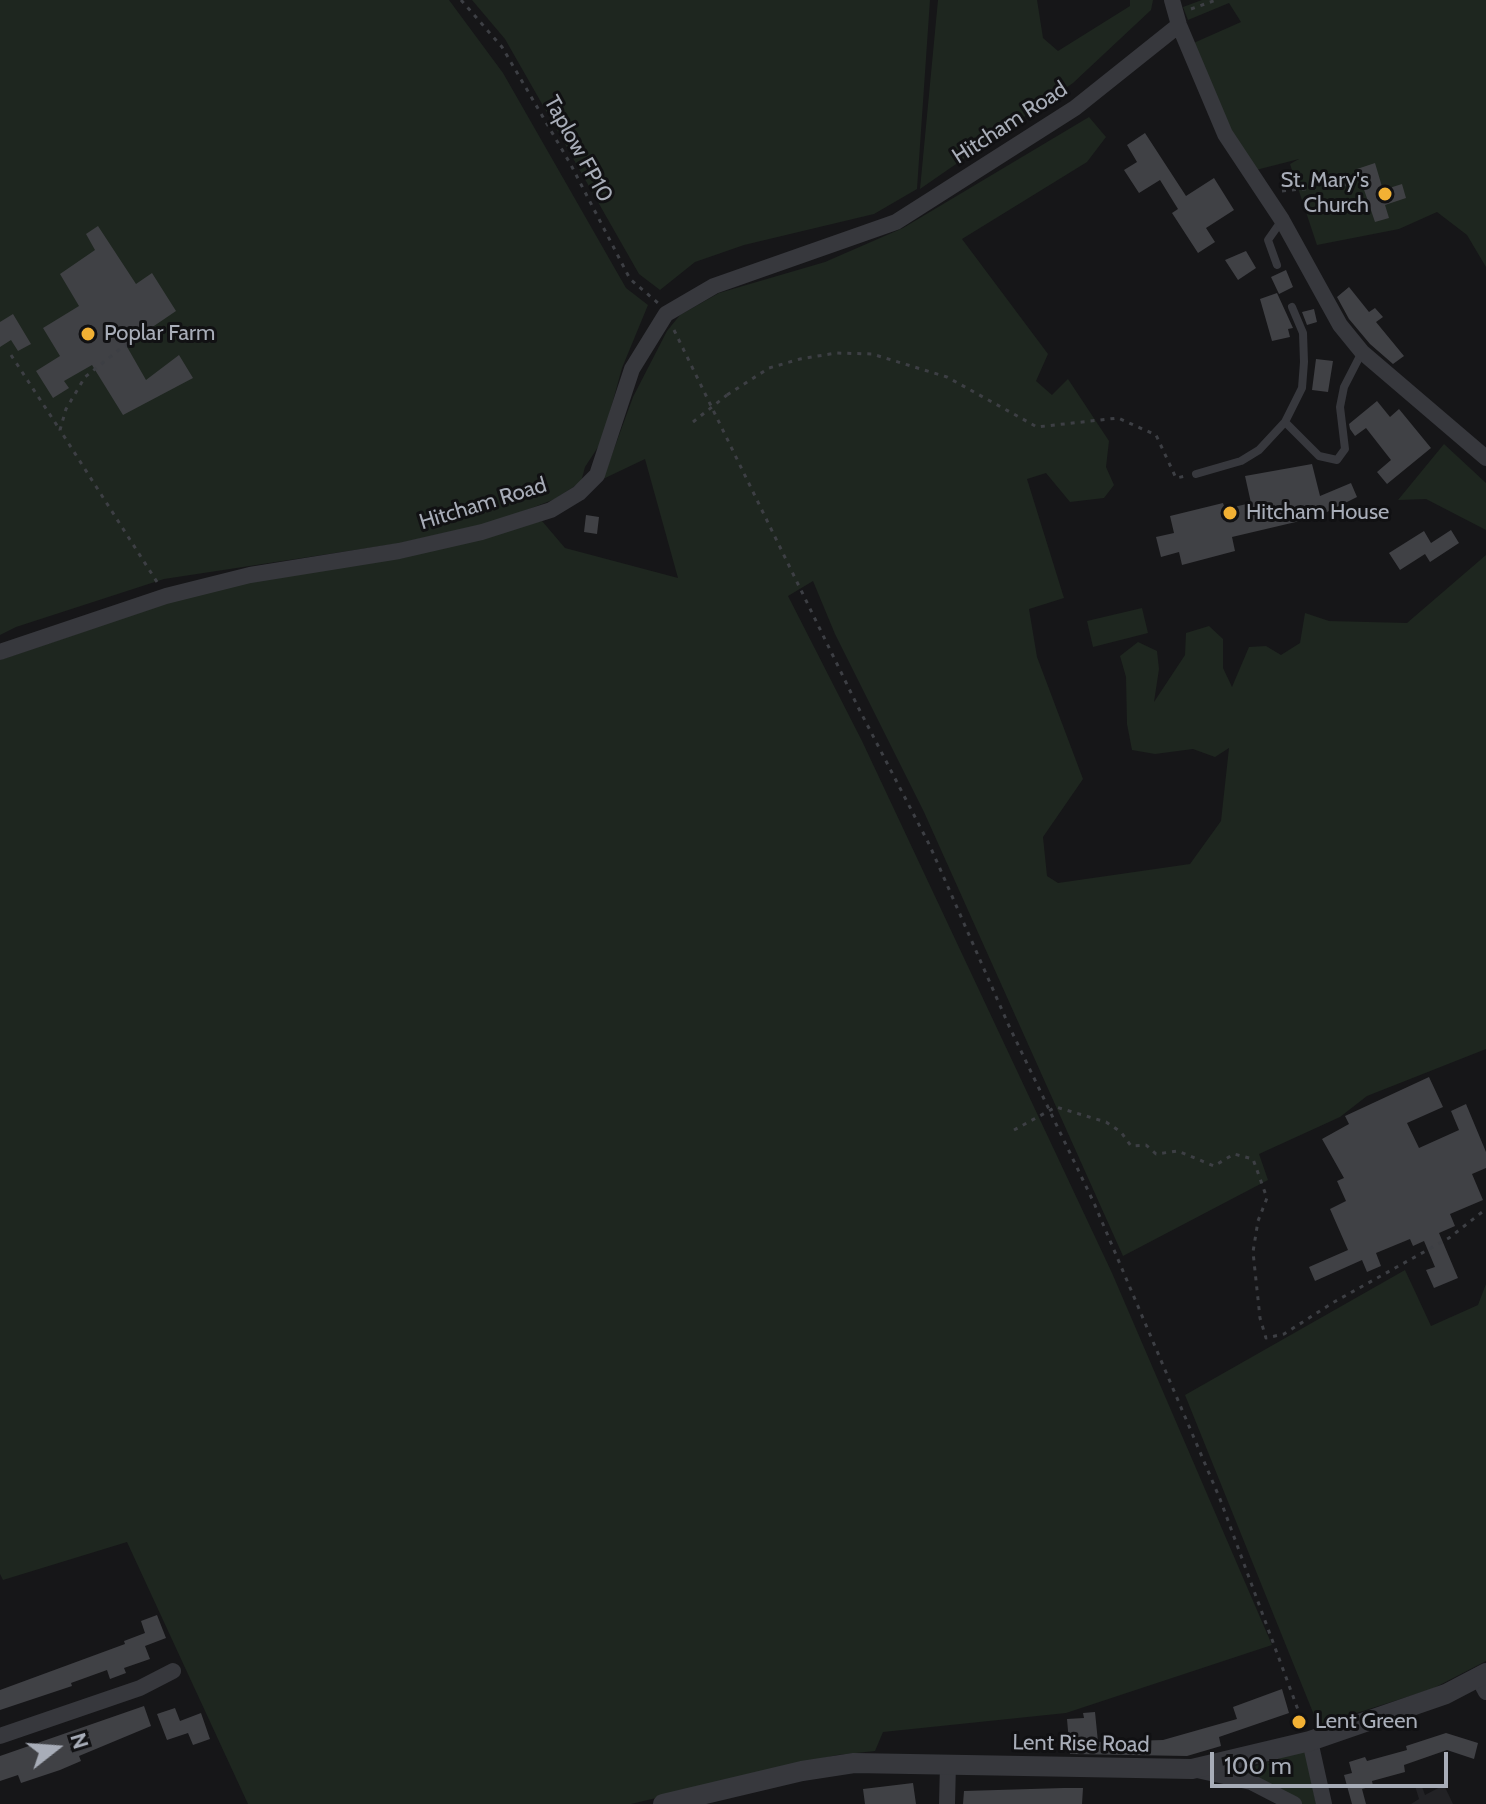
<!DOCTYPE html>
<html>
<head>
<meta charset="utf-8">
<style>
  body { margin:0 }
  #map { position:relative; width:1486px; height:1804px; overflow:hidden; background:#161618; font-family:Cabin,sans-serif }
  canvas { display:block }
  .north { position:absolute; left:16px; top:1708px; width:80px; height:80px; -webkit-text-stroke:6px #111113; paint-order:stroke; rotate:73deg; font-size:22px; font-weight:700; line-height:32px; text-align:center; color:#a8adb8 }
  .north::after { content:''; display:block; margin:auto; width:28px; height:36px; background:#a8adb8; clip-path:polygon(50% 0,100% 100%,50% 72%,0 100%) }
  .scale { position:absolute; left:1210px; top:1752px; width:238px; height:36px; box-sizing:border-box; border:4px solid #a8adb8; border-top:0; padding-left:10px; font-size:24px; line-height:28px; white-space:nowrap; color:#a8adb8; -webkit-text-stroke:6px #111113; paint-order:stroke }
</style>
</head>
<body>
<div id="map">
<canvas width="1486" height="1804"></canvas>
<div class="north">N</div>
<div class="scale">100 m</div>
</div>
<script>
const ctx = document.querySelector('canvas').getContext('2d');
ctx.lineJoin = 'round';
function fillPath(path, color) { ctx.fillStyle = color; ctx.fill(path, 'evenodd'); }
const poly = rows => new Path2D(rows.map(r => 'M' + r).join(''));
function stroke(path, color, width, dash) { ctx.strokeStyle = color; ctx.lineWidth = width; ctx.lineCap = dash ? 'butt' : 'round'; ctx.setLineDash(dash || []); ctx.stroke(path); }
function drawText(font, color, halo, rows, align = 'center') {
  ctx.font = font + ' Cabin,sans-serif'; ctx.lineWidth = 6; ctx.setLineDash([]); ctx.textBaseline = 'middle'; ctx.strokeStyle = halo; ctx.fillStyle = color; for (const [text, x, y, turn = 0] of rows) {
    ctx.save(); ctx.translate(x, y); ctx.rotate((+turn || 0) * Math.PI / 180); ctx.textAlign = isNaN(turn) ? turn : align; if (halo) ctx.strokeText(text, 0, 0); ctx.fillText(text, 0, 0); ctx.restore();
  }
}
fillPath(poly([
  [1421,1784,1425,1795,1444,1785,1453,1804,1411,1804,1419,1799,1415,1786]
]), '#222225');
fillPath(poly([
  [0,0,449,0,503,73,626,288,648,305,622,368,602,441,585,467,581,482,555,499,498,521,401,543,164,579,16,627,0,635],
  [472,0,930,0,917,189,874,214,744,245,695,262,660,290,639,274,505,39],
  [938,0,1037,0,1043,38,1058,51,1130,6,1130,0,1153,0,1151,10,1073,83,920,189],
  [1202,0,1486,0,1486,267,1467,235,1437,212,1399,229,1317,245,1290,164,1299,159,1256,170,1229,132,1189,45,1241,22,1229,3,1188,20,1183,7],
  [1089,117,1106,137,1087,162,962,239,1048,354,1036,381,1052,395,1068,379,1109,441,1106,467,1114,485,1104,498,1070,502,1046,473,1027,479,1064,598,1029,609,1037,657,1083,779,1043,837,1047,876,1058,883,1190,864,1221,821,1229,748,1215,757,1193,749,1155,754,1132,750,1127,724,1126,677,1120,656,1138,642,1157,651,1159,669,1154,702,1185,655,1186,633,1209,626,1223,639,1223,668,1232,687,1249,647,1266,646,1281,655,1300,643,1305,613,1329,621,1407,623,1486,555,1486,1049,1367,1096,1340,1117,1259,1154,1268,1180,1123,1256,924,812,835,634,813,581,788,596,862,741,1112,1273,1272,1645,1066,1713,883,1732,875,1751,837,1755,631,1804,248,1804,127,1542,3,1580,0,1574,0,660,170,602,255,579,542,521,565,548,678,578,645,459,603,479,633,397,667,331,680,315,719,293,825,262,903,228],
  [1444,444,1486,483,1486,530,1426,499,1398,500],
  [1142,608,1148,633,1093,647,1087,621],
  [1405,1270,1431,1326,1478,1305,1486,1284,1486,1661,1432,1689,1322,1724,1316,1720,1185,1395],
  [1305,1750,1316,1804,1285,1804,1233,1773]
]), '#1e261f');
fillPath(poly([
  [1145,133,1186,196,1214,178,1234,210,1206,228,1215,242,1198,253,1172,213,1178,209,1160,180,1139,193,1124,170,1137,162,1127,145],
  [1375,163,1383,190,1402,184,1406,198,1385,205,1389,218,1375,222,1357,169],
  [98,226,136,284,152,273,176,311,126,345,146,380,179,355,193,378,123,415,92,365,64,381,69,388,53,398,36,371,60,356,43,328,79,306,60,274,95,250,86,234],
  [1246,251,1256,268,1238,280,1225,260],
  [1286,270,1293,287,1279,294,1271,277],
  [1349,287,1369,312,1375,308,1383,317,1376,322,1404,356,1393,364,1370,344,1349,319,1337,297],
  [1277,293,1293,328,1288,329,1290,337,1272,341,1260,299],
  [1314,309,1317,322,1307,325,1302,312],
  [13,314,31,344,18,351,11,340,0,347,0,322],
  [1316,359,1333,361,1328,392,1312,390],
  [1377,401,1390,417,1399,409,1431,448,1387,484,1377,472,1391,460,1366,428,1355,436,1350,429,1349,424],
  [1312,464,1320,496,1351,483,1357,497,1317,517,1232,537,1235,551,1182,565,1179,552,1161,557,1156,537,1174,533,1170,516,1223,503,1225,509,1251,503,1245,476],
  [586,515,599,517,597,534,584,532],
  [1451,530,1459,543,1430,562,1425,554,1400,570,1389,553,1424,531,1431,543],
  [1429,1077,1443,1107,1407,1123,1419,1148,1459,1130,1451,1111,1466,1104,1486,1152,1486,1168,1472,1174,1483,1200,1450,1214,1455,1226,1439,1233,1458,1278,1434,1288,1426,1270,1435,1267,1424,1241,1413,1246,1410,1239,1376,1253,1381,1266,1367,1272,1362,1260,1315,1281,1309,1267,1348,1250,1330,1209,1346,1201,1337,1181,1344,1178,1322,1139,1349,1124,1345,1116],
  [157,1615,166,1638,145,1646,150,1659,124,1668,126,1673,110,1679,107,1670,71,1683,72,1686,0,1710,0,1690,125,1644,124,1641,145,1633,141,1621],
  [1282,1689,1289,1713,1219,1737,1221,1746,1187,1756,1070,1754,1067,1719,1084,1718,1083,1713,1095,1712,1098,1742,1163,1740,1237,1719,1233,1707],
  [144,1706,151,1726,79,1756,81,1761,60,1770,21,1783,18,1775,0,1781,0,1756],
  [175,1708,180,1721,201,1713,210,1739,193,1745,188,1733,167,1740,157,1714],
  [1446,1733,1478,1743,1474,1759,1447,1750,1404,1765,1405,1772,1372,1781,1373,1786,1362,1789,1366,1804,1352,1804,1344,1775,1352,1773,1349,1762,1365,1757,1367,1761,1407,1750,1406,1746],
  [913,1783,916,1804,865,1804,863,1789],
  [1064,1788,1083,1788,1082,1804,963,1804,964,1791]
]), '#404145');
stroke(poly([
  [461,0,502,47,571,165,630,279,658,303],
  [1191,9,1216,0],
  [1282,191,1353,184],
  [155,330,120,349,85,377,66,409,60,430,157,582],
  [674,330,858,707,930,846,1009,1026,1094,1203,1220,1499,1304,1726],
  [11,355,60,430],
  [727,395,769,368,800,359,836,353,872,354,947,377,1037,427,1118,418,1156,435,1176,478,1186,476],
  [1014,1130,1056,1107,1106,1122,1121,1132,1131,1146,1146,1145,1156,1154,1178,1151,1214,1166,1234,1154,1253,1159,1267,1198,1258,1221,1253,1252,1260,1318,1266,1338,1284,1334,1334,1302,1449,1238,1486,1209]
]), '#3d3f44', 3, [4, 6]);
stroke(poly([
  [1277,265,1268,240,1282,220],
  [1285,422,1319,456,1337,460,1345,449,1340,407,1344,387,1362,352],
  [1196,474,1241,461,1259,450,1285,422,1302,388,1304,362,1303,333,1292,307]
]), '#37383d', 8);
stroke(poly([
  [1172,0,1179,25,1225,134,1282,220,1340,325,1362,352,1486,458],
  [0,652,166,596,250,575,399,551,482,532,551,510,579,493,597,475,632,369,666,314,714,286,896,222,1075,108,1179,25],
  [1478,1677,1486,1692],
  [0,1736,140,1688,173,1671],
  [1310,1741,1324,1804],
  [1197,1770,1251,1782,1294,1804],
  [947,1804,948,1764]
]), '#37383d', 16);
stroke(poly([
  [663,1804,802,1771,854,1763,1192,1769,1310,1741,1446,1694,1486,1673]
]), '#37383d', 20);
stroke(poly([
  [693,422,727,395]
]), '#3d3f44', 3, [4, 6]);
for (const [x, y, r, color] of [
  [1385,194,8,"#f2b134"],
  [88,334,8,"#f2b134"],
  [1230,513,8,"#f2b134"],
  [1299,1722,8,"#f2b134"]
]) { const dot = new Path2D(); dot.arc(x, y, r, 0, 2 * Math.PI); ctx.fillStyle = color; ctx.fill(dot); stroke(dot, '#111113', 3); }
drawText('22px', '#a8adb8', '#111113', [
  ["Hitcham Road",1010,123,-33],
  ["Taplow FP10",578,149,61],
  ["Hitcham Road",483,504,-17],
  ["Lent Rise Road",1081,1744,1]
]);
drawText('22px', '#a8adb8', '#111113', [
  ["St. Mary's",1369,181,"right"],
  ["Church",1369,206,"right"],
  ["Poplar Farm",104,334],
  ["Hitcham House",1246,513],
  ["Lent Green",1315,1722]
], 'left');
</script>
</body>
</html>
